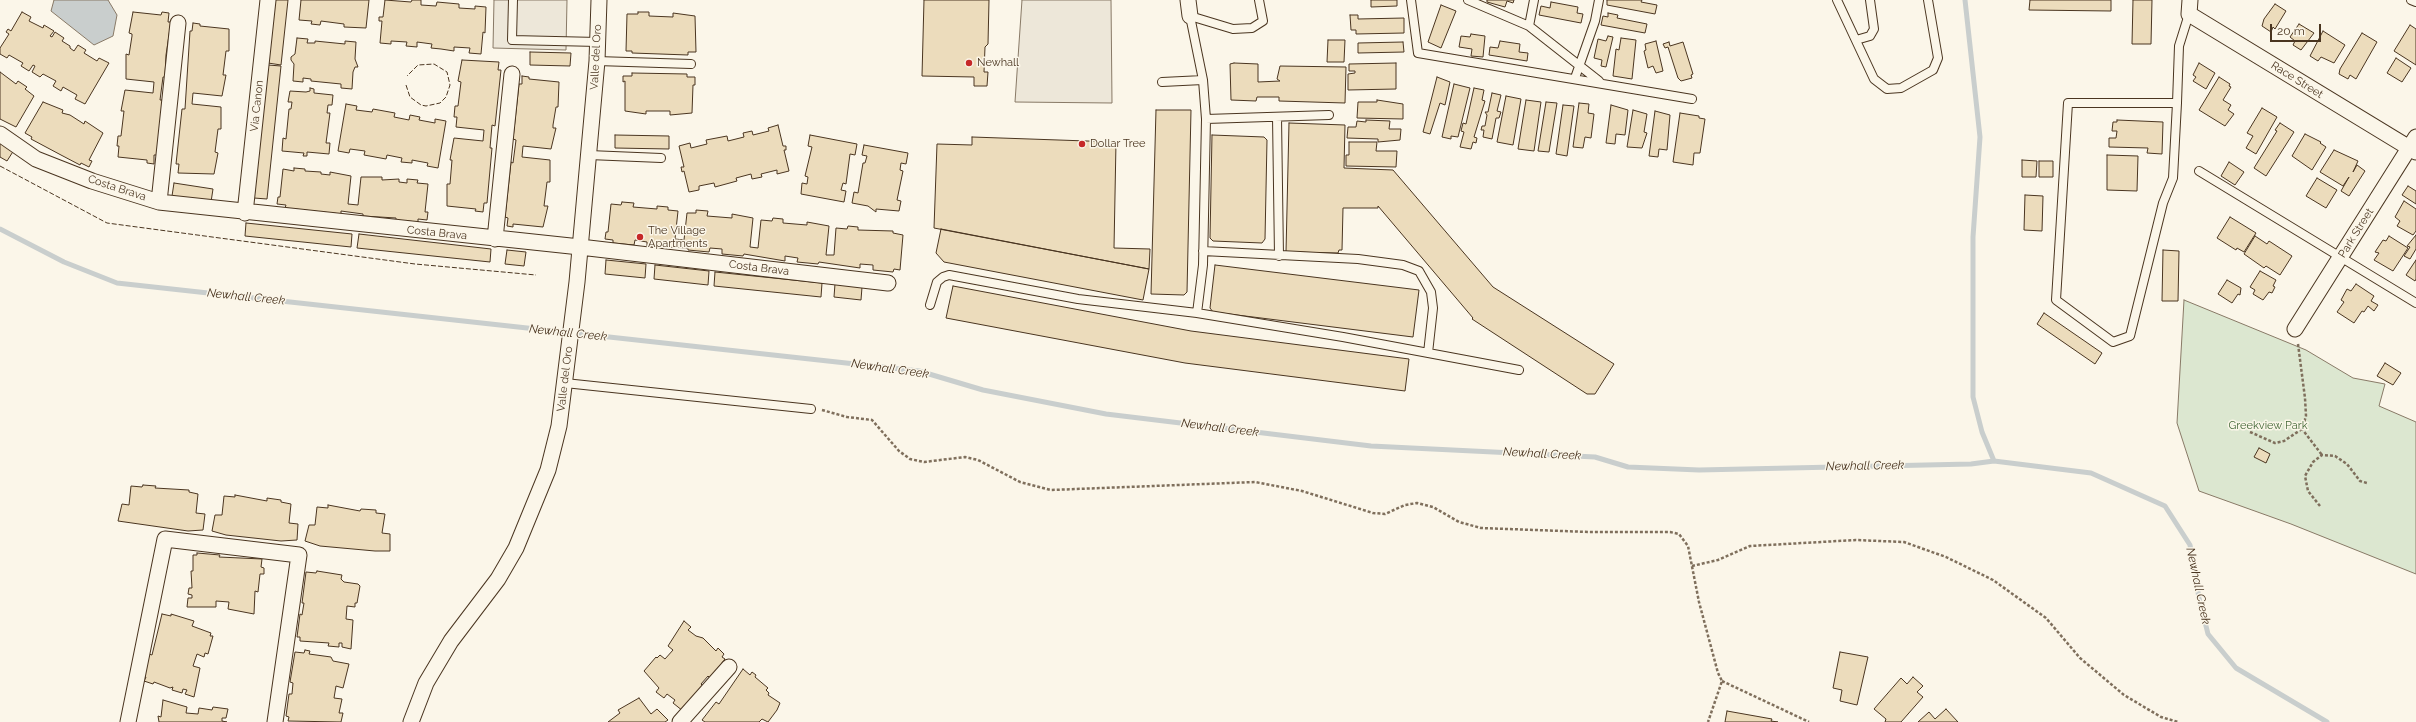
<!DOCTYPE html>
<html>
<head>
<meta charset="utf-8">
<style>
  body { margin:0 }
  #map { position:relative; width:2416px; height:722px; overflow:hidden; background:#fbf6e9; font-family:Raleway,sans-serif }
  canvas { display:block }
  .scale { position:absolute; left:2270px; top:24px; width:51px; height:18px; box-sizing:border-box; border:2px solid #4a3520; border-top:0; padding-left:5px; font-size:12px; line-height:14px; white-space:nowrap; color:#4a3520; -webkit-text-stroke:3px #fbf6e9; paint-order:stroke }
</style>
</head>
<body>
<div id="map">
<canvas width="2416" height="722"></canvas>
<div class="scale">20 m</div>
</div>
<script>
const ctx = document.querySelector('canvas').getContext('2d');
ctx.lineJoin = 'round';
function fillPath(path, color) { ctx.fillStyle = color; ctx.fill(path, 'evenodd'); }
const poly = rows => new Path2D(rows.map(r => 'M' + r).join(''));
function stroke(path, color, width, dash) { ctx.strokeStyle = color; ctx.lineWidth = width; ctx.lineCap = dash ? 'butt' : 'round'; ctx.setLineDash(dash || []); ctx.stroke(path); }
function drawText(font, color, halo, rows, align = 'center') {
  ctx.font = font + ' Raleway,sans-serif'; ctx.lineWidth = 3; ctx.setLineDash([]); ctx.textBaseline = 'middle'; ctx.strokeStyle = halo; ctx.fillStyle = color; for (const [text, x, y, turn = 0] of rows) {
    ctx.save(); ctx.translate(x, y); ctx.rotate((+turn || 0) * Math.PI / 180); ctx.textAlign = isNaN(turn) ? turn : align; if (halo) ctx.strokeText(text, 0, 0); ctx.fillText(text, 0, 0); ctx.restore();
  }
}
const green = poly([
  [2184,300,2306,350,2353,378,2385,384,2379,406,2416,422,2416,574,2291,524,2199,491,2177,423,2184,300]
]);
fillPath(green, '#dce7d0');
stroke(green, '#887966', 1);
const parking = poly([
  [494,0,567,0,566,50,493,48,494,0],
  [1022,0,1111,0,1112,103,1015,102,1022,0]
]);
fillPath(parking, '#ede7d9');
stroke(parking, '#887966', 1);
const water = poly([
  [54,0,108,0,117,15,113,36,94,45,51,11,54,0]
]);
fillPath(water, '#c9cecd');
stroke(water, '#887966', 1);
stroke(poly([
  [1965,0,1980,137,1973,237,1973,397,1982,432,1994,461],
  [0,229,64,262,117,283,919,371,983,390,1106,414,1371,446,1595,457,1628,467,1699,470,1971,464,1994,461,2091,473,2165,506,2190,545,2199,598,2208,634,2236,668,2327,722]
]), '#c9cecd', 5);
const building = poly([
  [275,0,288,0,281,65,268,63,275,0],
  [301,0,369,0,366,28,344,27,344,24,321,21,320,25,311,24,312,21,299,20,301,0],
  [385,0,411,2,412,0,421,0,421,5,436,6,437,2,459,4,459,8,475,9,475,6,486,7,485,33,483,32,481,54,469,53,470,48,454,47,454,51,441,49,431,48,432,44,417,42,417,47,406,46,407,42,391,41,391,44,380,43,382,21,379,21,379,17,383,17,385,0],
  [924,0,989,0,988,44,985,47,984,72,988,72,987,86,974,86,974,77,922,76,924,0],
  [1371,0,1397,0,1397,6,1371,7,1371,0],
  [1487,0,1514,0,1513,3,1507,1,1505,7,1487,2,1487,0],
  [1607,0,1642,0,1641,2,1657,5,1655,14,1607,5,1607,0],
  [2030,0,2111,0,2111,11,2029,10,2030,0],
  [2133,0,2152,0,2151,44,2132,44,2133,0],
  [1551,2,1578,7,1577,13,1583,14,1581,23,1539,15,1541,6,1550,8,1551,2],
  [2275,4,2286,11,2275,29,2273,27,2271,32,2262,26,2264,19,2275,4],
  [1441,5,1456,11,1441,48,1428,42,1441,5],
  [22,12,31,17,29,21,43,28,44,25,54,31,50,36,52,37,55,32,64,38,62,41,70,46,70,48,74,51,78,45,86,50,84,53,97,61,99,58,109,63,85,104,75,99,77,95,63,87,61,91,53,86,56,81,43,74,40,77,32,72,35,66,33,65,29,71,21,66,23,63,9,55,7,58,0,54,0,48,9,34,6,32,8,29,11,31,22,12],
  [133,12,161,15,162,12,169,13,168,22,171,22,166,55,165,77,163,77,160,100,163,100,157,155,154,155,154,164,147,163,147,160,118,157,119,146,117,146,118,136,121,136,124,111,121,111,125,90,153,93,154,82,126,79,126,54,129,55,132,36,132,34,129,33,133,12],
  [638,12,649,12,649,16,673,17,673,13,695,16,696,52,688,52,688,55,632,53,632,51,626,51,627,14,638,14,638,12],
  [1608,13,1618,15,1617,18,1647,24,1645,33,1601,25,1603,16,1608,17,1608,13],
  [1350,15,1358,15,1358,19,1404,18,1404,33,1356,34,1356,30,1351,30,1350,15],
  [193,23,200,24,200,26,229,29,229,51,226,51,223,75,226,75,222,96,193,93,192,104,221,107,221,129,218,129,215,152,218,153,214,174,178,173,179,164,176,164,182,109,185,109,190,31,192,31,193,23],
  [2299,24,2314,33,2301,50,2293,45,2295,41,2290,37,2299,24],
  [2410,25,2416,29,2416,65,2394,51,2410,25],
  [2323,31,2345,45,2334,63,2321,57,2318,61,2310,56,2323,31],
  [2362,33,2377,42,2356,79,2350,75,2348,79,2339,74,2340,69,2362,33],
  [1471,34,1485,36,1483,57,1471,56,1472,49,1459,47,1461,36,1470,37,1471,34],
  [1608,36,1613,37,1606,67,1601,66,1602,60,1594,58,1598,39,1606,41,1608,36],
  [297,38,308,39,307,43,315,43,315,41,345,44,345,41,356,42,355,59,358,67,355,67,353,72,352,89,341,88,341,84,311,81,311,79,303,78,303,82,293,81,294,64,291,60,291,57,295,54,297,38],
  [1621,38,1636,40,1632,79,1613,76,1616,49,1619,50,1621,38],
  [1328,40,1345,40,1344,62,1327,62,1328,40],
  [1500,41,1520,44,1519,52,1528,53,1527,61,1489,55,1490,47,1498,48,1500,41],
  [1656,41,1663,71,1656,73,1653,66,1648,68,1644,51,1646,50,1645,44,1656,41],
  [1403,42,1404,52,1358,53,1358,43,1403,42],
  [1669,42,1670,46,1683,42,1693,74,1691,75,1692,78,1681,81,1678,78,1668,47,1665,48,1663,44,1669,42],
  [530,52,571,53,570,66,530,65,530,52],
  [2396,58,2411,68,2402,82,2387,73,2396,58],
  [462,60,499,62,498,70,501,70,495,126,492,125,490,148,492,148,487,203,484,203,483,212,475,211,476,209,447,206,447,184,450,184,452,160,450,160,454,138,483,141,484,130,456,127,457,117,454,117,455,106,458,106,461,82,458,81,462,60],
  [1234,63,1258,64,1258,82,1280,81,1277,79,1280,66,1346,67,1345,103,1279,101,1279,97,1257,97,1256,101,1231,100,1230,64,1234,63],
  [1396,63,1396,89,1348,90,1348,74,1355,73,1355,71,1349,71,1349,64,1396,63],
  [2199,63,2215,73,2206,89,2193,81,2196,77,2193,75,2199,63],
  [268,65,281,66,267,199,254,198,268,65],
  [0,72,16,84,18,81,27,87,25,89,34,96,16,127,0,119,0,72],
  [632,73,687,74,687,77,695,77,695,85,693,85,692,113,670,115,670,111,646,111,646,114,625,111,625,81,623,82,623,76,632,76,632,73],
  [522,76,529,77,529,79,559,82,558,107,556,107,553,125,553,128,556,128,551,149,523,146,522,157,550,160,550,182,547,182,544,206,548,206,543,227,513,224,513,227,507,226,508,218,505,217,511,162,513,163,516,140,513,139,519,84,522,84,522,76],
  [1437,77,1450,82,1445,105,1440,103,1430,134,1423,132,1437,77],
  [2219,77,2230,84,2229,86,2231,87,2223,100,2231,105,2228,110,2234,114,2225,126,2199,110,2219,77],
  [1454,84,1470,88,1458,137,1451,136,1451,139,1442,137,1454,84],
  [310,88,314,89,314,93,333,95,332,105,328,105,327,113,330,113,326,143,330,143,329,154,307,152,307,156,303,156,304,153,282,151,283,138,286,139,289,109,291,109,292,102,288,102,290,91,306,92,310,91,310,88],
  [1474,88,1484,90,1482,100,1485,101,1474,137,1477,138,1476,143,1473,142,1471,149,1460,147,1464,132,1461,131,1463,123,1466,124,1474,88],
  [1492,93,1501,95,1497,111,1501,112,1499,118,1496,118,1492,139,1483,137,1484,130,1481,130,1482,126,1485,126,1487,115,1485,112,1488,112,1492,93],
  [1506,96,1521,99,1513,145,1497,142,1506,96],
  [1377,100,1403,104,1403,119,1357,118,1358,102,1377,102,1377,100],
  [1526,100,1541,102,1534,151,1518,149,1526,100],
  [43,102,63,110,62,113,70,115,84,124,85,121,103,133,89,160,92,161,89,167,81,163,80,165,61,155,31,139,32,137,25,133,43,102],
  [1546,102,1557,103,1549,152,1538,151,1546,102],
  [1579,103,1589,104,1588,113,1594,114,1591,138,1585,137,1583,148,1573,147,1579,103],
  [346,104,357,106,356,110,372,112,373,109,395,113,394,117,409,120,410,115,420,117,419,120,435,123,435,119,446,121,438,168,427,166,428,163,412,160,412,163,401,162,402,158,387,155,386,159,364,155,365,151,350,149,349,153,338,151,346,104],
  [1563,105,1574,106,1567,156,1556,154,1563,105],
  [1611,105,1628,110,1625,135,1616,134,1615,144,1606,143,1611,105],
  [2262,108,2277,117,2256,154,2246,148,2253,136,2247,133,2262,108],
  [1156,110,1191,110,1187,292,1184,295,1151,294,1156,110],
  [1633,110,1647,114,1644,132,1647,133,1642,148,1627,147,1633,110],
  [1655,111,1670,115,1667,150,1659,149,1658,157,1649,156,1655,111],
  [1680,113,1699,116,1699,118,1705,119,1700,153,1694,153,1693,165,1673,162,1680,113],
  [1366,120,1390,121,1389,129,1401,129,1400,140,1378,142,1378,139,1347,138,1348,127,1356,127,1357,121,1366,122,1366,120],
  [2117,120,2163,122,2162,154,2147,153,2148,148,2109,147,2109,138,2116,138,2117,131,2112,131,2113,122,2117,122,2117,120],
  [1289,123,1345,125,1344,168,1393,170,1493,287,1614,364,1595,394,1587,394,1472,319,1473,318,1378,206,1378,208,1343,208,1342,250,1339,250,1338,253,1286,252,1289,123],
  [2280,123,2294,132,2266,176,2254,168,2277,131,2275,130,2280,123],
  [778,125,783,146,786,146,786,150,784,150,789,171,777,174,777,170,761,174,762,177,752,179,751,174,736,178,737,181,715,187,714,183,699,186,699,190,689,192,684,171,682,172,681,167,684,167,679,146,690,143,691,148,707,144,706,140,727,136,728,141,744,137,743,133,752,131,753,135,769,131,768,128,778,125],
  [2305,134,2321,142,2320,143,2326,147,2312,170,2292,156,2305,134],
  [615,135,669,136,669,149,615,148,615,135],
  [810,135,857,144,855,155,850,154,846,184,843,183,841,190,846,191,844,202,801,194,802,183,807,184,808,177,805,176,812,147,808,146,810,135],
  [1212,135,1264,137,1267,140,1265,239,1262,243,1213,241,1210,238,1212,135],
  [972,137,1116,142,1114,248,1150,249,1149,269,934,228,937,144,972,145,972,137],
  [0,141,14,150,7,161,0,157,0,141],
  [1349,142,1377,142,1376,151,1397,151,1396,167,1346,166,1346,155,1349,155,1349,142],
  [864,145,908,153,906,164,901,163,900,170,903,171,897,200,901,201,899,211,876,209,876,212,868,206,852,203,854,192,858,193,863,163,865,163,867,156,862,155,864,145],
  [2334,150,2358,161,2353,172,2357,165,2365,171,2349,196,2341,191,2349,177,2343,186,2320,172,2334,150],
  [2107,155,2138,156,2137,191,2107,190,2107,155],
  [2022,160,2037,161,2036,177,2022,177,2022,160],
  [2039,161,2053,161,2053,177,2039,177,2039,161],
  [2229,162,2244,172,2235,185,2221,176,2229,162],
  [294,168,305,169,305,171,321,172,321,174,330,175,330,172,351,176,348,204,358,205,361,177,382,177,382,180,399,179,399,182,407,183,407,179,418,180,417,183,428,184,425,212,428,212,427,220,418,219,418,222,396,220,396,218,363,216,363,214,341,211,341,214,285,208,286,205,277,204,278,197,280,197,283,169,294,171,294,168],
  [2317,178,2337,190,2326,208,2306,196,2317,178],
  [174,183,213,189,211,202,172,196,174,183],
  [2408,186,2416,191,2416,204,2402,195,2408,186],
  [2025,195,2043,196,2042,231,2024,230,2025,195],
  [2404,201,2416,209,2416,231,2413,235,2397,226,2400,221,2395,217,2404,201],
  [622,202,634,203,633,207,657,209,657,206,668,207,668,210,678,211,675,239,684,240,687,213,696,213,696,210,708,211,707,216,732,218,732,214,753,218,750,247,758,248,761,220,772,221,773,218,783,219,783,223,807,225,807,222,829,226,826,255,834,255,836,228,847,229,848,226,858,227,858,230,893,231,893,233,903,235,900,270,894,269,893,272,873,270,873,265,860,264,860,268,819,262,818,264,797,262,798,258,785,256,785,261,744,254,743,256,722,254,722,249,710,248,709,252,688,250,688,248,647,246,647,242,635,240,634,245,613,243,613,240,605,239,606,232,608,232,611,204,621,205,622,202],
  [2230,217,2256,233,2244,252,2237,248,2236,250,2217,238,2230,217],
  [246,223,352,234,351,247,245,236,246,223],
  [941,229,1149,269,1143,300,944,262,936,253,941,229],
  [359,234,491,249,490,262,357,248,359,234],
  [2416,235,2416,249,2410,259,2404,256,2410,247,2407,246,2416,235],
  [2255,236,2267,244,2269,241,2292,256,2280,275,2266,266,2264,268,2244,254,2255,236],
  [2389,236,2408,248,2393,271,2374,260,2379,253,2375,252,2383,240,2386,241,2389,236],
  [507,250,526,252,524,266,505,264,507,250],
  [2163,250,2179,251,2178,301,2162,301,2163,250],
  [606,260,646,264,645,278,605,274,606,260],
  [2416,260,2416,279,2415,281,2406,275,2416,260],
  [655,265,709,271,708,285,654,279,655,265],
  [1215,265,1419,290,1413,337,1213,312,1210,308,1215,265],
  [2260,271,2276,280,2273,286,2275,287,2272,293,2269,292,2263,300,2253,294,2255,290,2250,287,2260,271],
  [715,272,822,283,821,297,714,286,715,272],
  [2227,280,2241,288,2240,295,2238,294,2232,303,2218,294,2227,280],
  [835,284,862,287,861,300,834,297,835,284],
  [2356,284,2374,296,2371,301,2378,305,2374,311,2368,306,2364,312,2362,311,2354,323,2337,312,2344,302,2341,300,2347,289,2351,291,2356,284],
  [953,286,1191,331,1409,359,1405,391,1185,363,946,318,953,286],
  [2044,313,2102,353,2095,364,2037,324,2044,313],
  [2385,363,2401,373,2393,385,2377,376,2385,363],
  [2259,448,2270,454,2266,463,2254,457,2259,448],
  [143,485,156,486,155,488,189,490,189,492,198,494,196,513,205,514,203,530,188,531,118,521,122,504,129,505,131,486,142,487,143,485],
  [235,495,267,501,267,498,281,500,281,502,291,504,289,523,298,524,297,540,281,541,226,535,212,531,215,515,222,515,224,496,235,497,235,495],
  [328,505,360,511,361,509,376,510,376,513,385,514,382,533,390,534,390,551,375,551,320,546,305,541,309,525,315,525,317,507,328,508,328,505],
  [197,553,220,555,219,557,262,559,261,567,264,568,264,574,260,574,258,592,255,591,254,614,228,609,229,602,216,601,216,607,187,607,188,598,192,598,192,595,188,594,189,588,192,588,191,571,193,571,193,555,197,555,197,553],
  [317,571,342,575,341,579,344,582,358,584,360,586,357,603,355,603,355,607,347,606,346,619,353,620,351,649,342,647,342,643,339,643,339,647,328,646,329,643,300,641,300,637,297,637,300,614,302,615,304,603,302,603,306,572,316,573,317,571],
  [162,614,171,616,171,614,194,621,192,626,211,633,210,636,213,636,208,654,205,653,204,657,197,654,193,666,200,668,194,697,185,694,187,690,183,689,182,693,172,690,173,687,170,688,154,682,153,684,144,681,146,677,143,676,149,654,152,655,162,614],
  [684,621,691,627,688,630,696,636,703,638,716,651,718,648,724,654,722,657,725,659,710,678,708,676,701,684,703,686,683,711,673,703,675,700,667,694,664,698,656,692,659,688,644,671,656,657,657,658,660,655,665,659,673,650,668,646,684,621],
  [305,650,310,651,309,654,331,657,333,661,349,664,343,688,336,686,334,698,342,699,339,713,343,713,341,722,288,721,289,717,286,716,289,694,292,694,293,683,290,682,295,652,304,653,305,650],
  [1840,652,1868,657,1857,705,1840,701,1842,690,1833,688,1840,652],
  [743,669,750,675,752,672,756,675,755,677,768,688,766,690,769,693,768,695,780,703,777,710,768,722,762,719,759,722,705,722,702,720,716,702,719,704,743,669],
  [1913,677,1923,686,1917,692,1923,697,1901,722,1885,722,1886,719,1874,709,1901,678,1907,684,1913,677],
  [639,698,651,714,657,709,668,720,665,722,608,722,620,713,618,710,639,698],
  [163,700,187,707,186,713,198,714,199,708,212,710,213,707,228,709,226,718,222,718,222,721,227,722,159,722,158,716,161,717,163,700],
  [1946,709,1958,722,1918,722,1929,712,1935,719,1946,709],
  [1727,711,1772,719,1771,721,1778,722,1725,722,1727,711]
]);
fillPath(building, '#ecdcbc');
stroke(building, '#4a3520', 1);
const service = poly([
  [513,0,512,40,598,42],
  [1411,0,1418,53,1692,99],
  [1468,0,1529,26,1599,81],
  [1837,0,1874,79,1887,89,1901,88,1933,70,1938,58,1928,0],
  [2411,0,2416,2],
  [1529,26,1534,0],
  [1856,40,1870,36,1874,29,1870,0],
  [597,61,691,64],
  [1575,78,1595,21,1599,0],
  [1162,82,1203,80],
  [2177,103,2068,103,2056,300,2113,342,2130,336,2163,203,2173,178,2177,103,2179,46,2189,14],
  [1277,117,1279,256],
  [1206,119,1203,80,1190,16,1233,29,1252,28,1263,21,1259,0],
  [589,155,661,158],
  [2199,171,2416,303],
  [1203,251,1358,259,1403,265,1419,271,1431,292,1433,308,1428,353],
  [930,305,937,282,943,277,949,275,1078,299,1197,313,1203,265,1206,119,1329,115],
  [1197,313,1343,337,1519,370],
  [565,383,811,409]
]);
const minor = poly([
  [1188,0,1190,16],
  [2190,0,2189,14,2416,152],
  [0,134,36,159,92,181,159,202,580,247,888,283],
  [159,202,178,23],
  [245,213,268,0],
  [495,239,512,74],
  [2295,329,2416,137],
  [128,722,165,539,299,555,275,722],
  [411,722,426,683,451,641,498,579,516,548,548,470,559,426,577,282,597,61,599,0],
  [680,722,729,667]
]);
stroke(service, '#4a3520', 10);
stroke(minor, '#4a3520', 17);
stroke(poly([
  [2298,344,2305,398,2306,416,2302,429,2322,455],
  [822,410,847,417,872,420,899,451,910,459,924,462,965,457,978,460,1020,482,1051,490,1255,482,1302,491,1373,513,1385,514,1405,505,1417,503,1433,507,1459,522,1481,528,1589,532,1670,532,1679,534,1688,546,1699,602,1718,673,1722,681,1708,722],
  [2250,432,2275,443,2284,441,2302,429],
  [2320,506,2308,491,2305,476,2313,462,2322,455,2335,456,2347,464,2360,481,2367,483],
  [1692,566,1718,560,1750,546,1856,540,1904,542,1946,557,1993,580,2046,618,2080,658,2124,695,2161,717,2178,722],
  [1722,681,1809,722]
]), '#7f6f5c', 2.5, [3, 2]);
stroke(service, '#fbf6e9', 8);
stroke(minor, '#fbf6e9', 15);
stroke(poly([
  [406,85,410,97,421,105,426,106,440,103,446,97,450,85,447,72,434,64,418,65,407,76],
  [0,166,107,223,415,264,536,275]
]), '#4a3520', 1, [5, 2]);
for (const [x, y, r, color] of [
  [969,63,4,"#c62828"],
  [1082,144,4,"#c62828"],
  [640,237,4,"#c62828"]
]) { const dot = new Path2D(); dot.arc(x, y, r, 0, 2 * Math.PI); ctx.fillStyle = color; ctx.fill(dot); stroke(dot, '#fbf6e9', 1.5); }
drawText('11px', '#4a3520', '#fbf6e9', [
  ["Valle del Oro",596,57,-87],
  ["Race Street",2297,80,32],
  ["Via Canon",257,106,-84],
  ["Costa Brava",117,188,18],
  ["Costa Brava",437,233,6],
  ["Park Street",2356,233,-58],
  ["Costa Brava",759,268,7],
  ["Valle del Oro",565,379,-83]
]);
drawText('11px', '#4a3520', '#fbf6e9', [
  ["Newhall",977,63],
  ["Dollar Tree",1090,144],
  ["The Village",648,231],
  ["Apartments",648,244]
], 'left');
drawText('11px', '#436837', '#fbf6e9', [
  ["Greekview Park",2268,426]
]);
drawText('italic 12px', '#4a3520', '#fbf6e9', [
  ["Newhall Creek",246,297,6],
  ["Newhall Creek",568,333,6],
  ["Newhall Creek",890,369,8],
  ["Newhall Creek",1220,428,7],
  ["Newhall Creek",1542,454,3],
  ["Newhall Creek",1865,466,-1],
  ["Newhall Creek",2198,586,78]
]);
</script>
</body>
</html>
